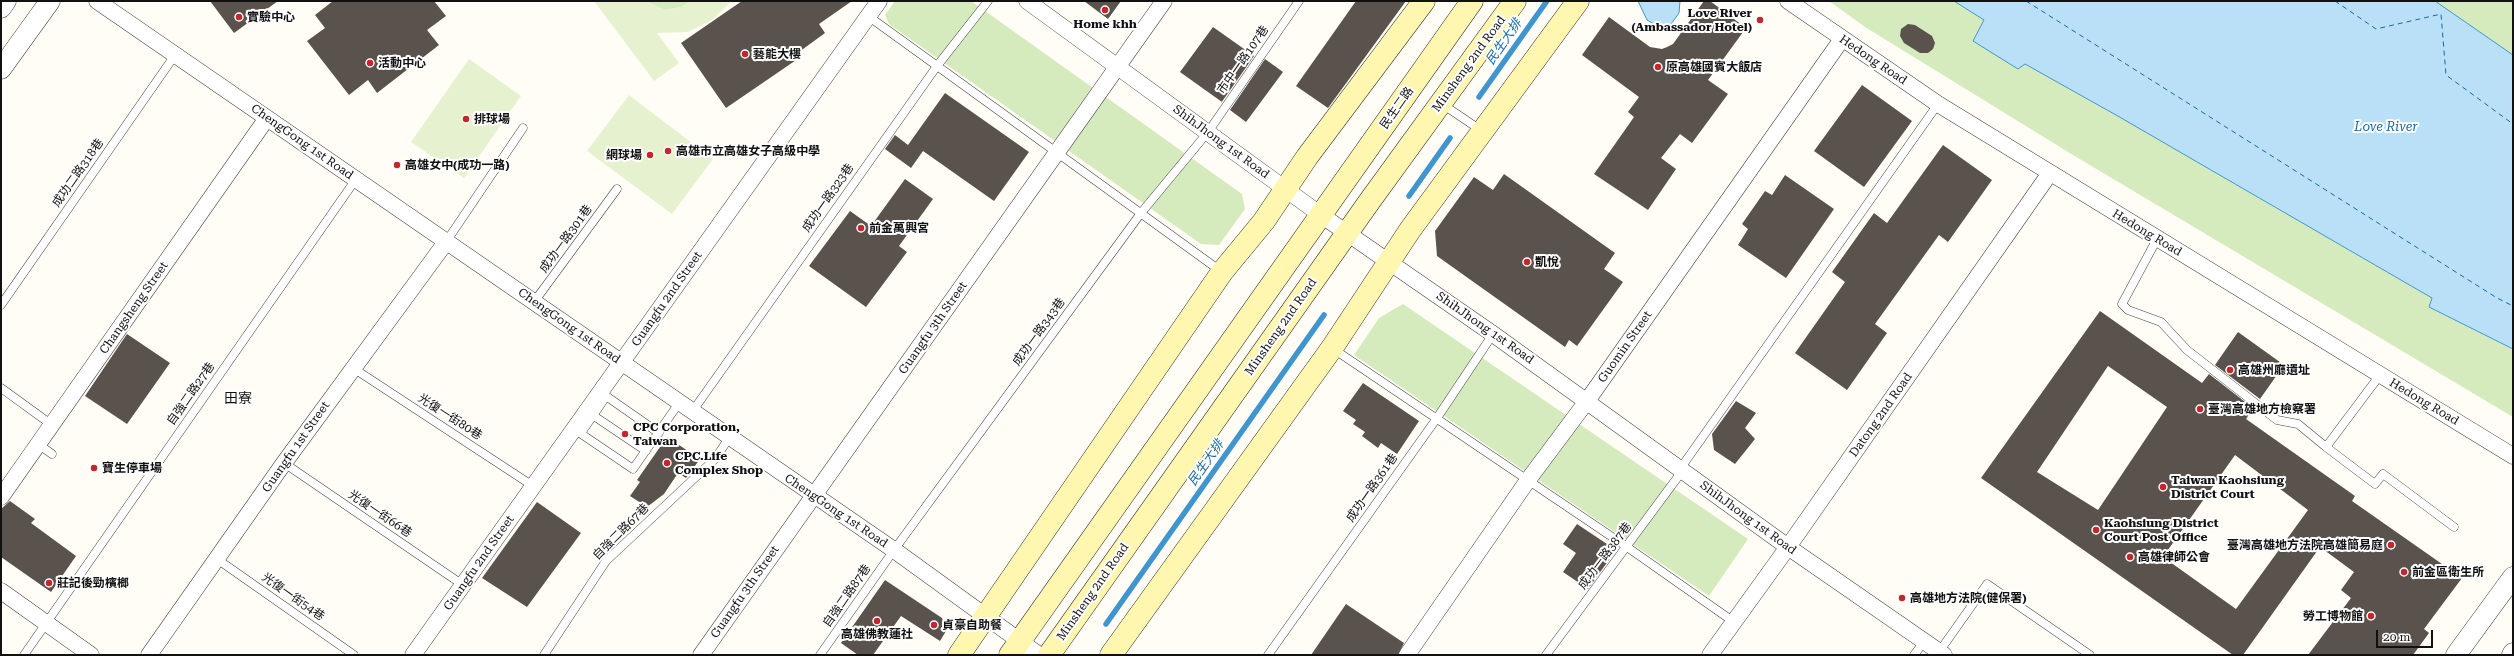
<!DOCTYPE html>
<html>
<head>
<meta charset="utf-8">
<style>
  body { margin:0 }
  #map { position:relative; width:2514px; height:656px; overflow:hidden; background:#fffdf5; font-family:"Roboto Serif",serif }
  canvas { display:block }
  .frame { position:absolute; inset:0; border:2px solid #111; pointer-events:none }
  .scale { position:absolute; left:2376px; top:630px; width:57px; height:18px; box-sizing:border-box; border:2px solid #111; border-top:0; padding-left:5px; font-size:12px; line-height:14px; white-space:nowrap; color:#111; -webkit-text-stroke:3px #fff; paint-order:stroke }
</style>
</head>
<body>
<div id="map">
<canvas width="2514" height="656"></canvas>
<div class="frame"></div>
<div class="scale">20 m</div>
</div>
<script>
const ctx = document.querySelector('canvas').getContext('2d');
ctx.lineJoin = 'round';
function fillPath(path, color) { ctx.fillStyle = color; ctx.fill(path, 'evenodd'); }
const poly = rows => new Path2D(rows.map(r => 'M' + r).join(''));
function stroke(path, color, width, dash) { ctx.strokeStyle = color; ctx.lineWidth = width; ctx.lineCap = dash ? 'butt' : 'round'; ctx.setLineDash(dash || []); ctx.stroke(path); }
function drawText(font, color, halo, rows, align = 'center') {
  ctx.font = font + ' "Roboto Serif","Noto Sans TC",serif'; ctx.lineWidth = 4; ctx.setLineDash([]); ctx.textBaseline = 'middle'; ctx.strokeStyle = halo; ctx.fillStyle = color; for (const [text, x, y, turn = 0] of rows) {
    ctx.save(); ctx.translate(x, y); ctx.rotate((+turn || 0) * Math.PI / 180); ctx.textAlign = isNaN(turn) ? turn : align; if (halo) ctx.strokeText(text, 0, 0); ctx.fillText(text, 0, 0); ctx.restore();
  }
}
fillPath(poly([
  [645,1,692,1,681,7,665,10],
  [895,1,971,1,1242,194,1245,209,1219,245,1201,244,889,24,885,15],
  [1829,1,1954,1,1984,20,1973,41,2018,69,2025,64,2116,115,2432,298,2430,307,2513,349,2513,417,2073,155,1865,27],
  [2435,1,2513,1,2513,55],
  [1403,304,1748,539,1709,596,1354,355,1379,318]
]), '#d5ebbd');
fillPath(poly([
  [594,1,645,1,665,10,681,7,692,1,732,1,712,20,688,32,657,33,679,63,654,81],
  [469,59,521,96,464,178,411,142],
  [629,95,713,159,672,214,587,151]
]), '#e6f2cf');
const water = poly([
  [1638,1,1680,1,1679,13,1666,31,1647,20,1638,1],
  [1954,1,2435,1,2513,55,2513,349,2429,307,2432,298,2116,115,2025,64,2018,69,1973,41,1984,20,1954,1]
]);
fillPath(water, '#b9e0f7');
stroke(water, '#3f96cf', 1);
stroke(poly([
  [1479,97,1547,1],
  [1409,196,1450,138],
  [1106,624,1324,315]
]), '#3f96cf', 5.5);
stroke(poly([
  [2026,1,2497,298,2513,306],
  [2335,1,2376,29,2441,14,2446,75,2513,124]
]), '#1768a6', 1, [5, 4]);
fillPath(poly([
  [210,1,278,1,234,33],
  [333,1,434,1,446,16,427,30,439,45,377,93,368,80,349,95,307,41,325,28,315,15],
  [742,1,852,1,819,24,825,33,799,52,802,56,726,108,681,43],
  [1084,1,1121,1,1108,19],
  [1356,1,1406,1,1328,108,1296,86],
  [1704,1,1710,1,1746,28,1708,80,1728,94,1692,143,1680,134,1661,158,1676,169,1648,210,1594,174,1634,117,1628,112,1639,97,1582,55,1609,17,1650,47,1662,49,1667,47,1673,44],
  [1908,24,1915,25,1932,36,1935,43,1933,49,1928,53,1920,53,1904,43,1900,36,1901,29],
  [1213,27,1254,56,1221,103,1222,102,1180,72],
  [1265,59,1283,72,1246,122,1230,110],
  [1862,85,1912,121,1864,187,1814,151],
  [945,93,1029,152,994,201,923,151,911,168,885,149,895,135,908,145],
  [1943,145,1992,180,1948,242,1939,235,1875,324,1887,333,1847,390,1795,353,1845,282,1832,272,1874,213,1887,223],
  [1504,174,1615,253,1604,269,1623,282,1577,346,1569,340,1565,347,1437,256,1435,231,1474,177,1493,190],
  [1785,175,1834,209,1786,278,1738,245,1748,229,1742,224,1765,191,1772,195],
  [905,179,933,199,899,246,907,252,866,307,809,266,850,211,871,226],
  [2100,311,2202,383,2209,374,2253,408,2246,419,2355,496,2352,501,2462,578,2424,629,2429,633,2413,655,2308,655,2351,598,2341,590,2354,572,2320,547,2243,655,2233,655,1981,478],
  [2108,366,2167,407,2098,510,2037,472],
  [2235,455,2308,510,2236,609,2163,557],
  [2238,332,2284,365,2260,399,2215,365],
  [127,334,170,363,127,424,85,396],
  [1363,383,1419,421,1397,454,1381,443,1378,448,1362,436,1365,432,1353,424,1356,420,1343,411],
  [1736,401,1756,413,1745,428,1755,439,1735,464,1714,450,1712,434],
  [667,437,700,459,686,478,678,473,664,494,647,507,630,496,640,482,637,480],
  [10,501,35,519,31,523,76,556,51,592,1,557,1,509],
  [537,502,581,533,527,607,482,578],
  [1577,524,1616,550,1588,589,1563,572,1576,553,1563,544],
  [885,580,942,618,946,631,940,641,901,616,873,655,858,655,841,643],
  [1346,604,1404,643,1398,655,1311,655]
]), '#5a524d');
const service = poly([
  [868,16,1222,272],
  [1442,104,1482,131],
  [2157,239,2122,304,2128,310,2161,322,2187,350,2277,420,2298,424,2326,447,2380,375],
  [446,242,523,128],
  [534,302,617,189],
  [1,305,175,55],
  [1332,348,1627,547,1734,622],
  [353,368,533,486],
  [1,388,52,425],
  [606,396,659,433],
  [692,412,937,66,988,1],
  [594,416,646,451],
  [574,429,633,469,679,403],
  [581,433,603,401],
  [38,444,52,454],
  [2326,447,2375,484,2383,474,2454,527],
  [284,463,463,585],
  [1680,469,1938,104],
  [217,559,354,655],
  [1939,652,1987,584,2090,655],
  [24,655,356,179],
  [544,655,606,561,715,459,729,438],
  [820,655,894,550,1141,213,1208,132,1299,1],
  [1268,655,1437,418,1493,334],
  [1546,655,1683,470],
  [1914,655,1924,642]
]);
const minor = poly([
  [97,1,894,550,1039,655],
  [1027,1,1321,215,1493,334,1788,547,1944,655],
  [1788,1,1938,104,2513,456],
  [1,497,267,118],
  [1,591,91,655],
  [149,655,284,463,446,242],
  [413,655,879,1],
  [701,655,1164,1],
  [1407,655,1528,480,1587,401,1842,39],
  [1710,655,1788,547,2050,173]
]);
const tertiary = poly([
  [1,8,6,1],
  [1,69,50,1],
  [2456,655,2513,577],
  [2512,655,2513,653]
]);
const secondary = poly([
  [959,655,1222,272,1264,221,1307,157,1424,1],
  [1010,655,1472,1],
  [1049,655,1369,202,1515,1],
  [1111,655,1332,348,1410,230,1578,1]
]);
stroke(service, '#444', 9);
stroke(minor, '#444', 17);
stroke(tertiary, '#444', 21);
stroke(secondary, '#333', 23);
stroke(service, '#fff', 8);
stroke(minor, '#fff', 16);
stroke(tertiary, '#fff', 20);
stroke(secondary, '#fff6b0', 22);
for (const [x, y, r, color] of [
  [1105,10,4,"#c4262e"],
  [239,17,4,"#c4262e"],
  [1760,20,4,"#c4262e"],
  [745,54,4,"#c4262e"],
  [370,63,4,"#c4262e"],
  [1658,67,4,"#c4262e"],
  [466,119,4,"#c4262e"],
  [668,151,4,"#c4262e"],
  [650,155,4,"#c4262e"],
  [397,165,4,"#c4262e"],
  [861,228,4,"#c4262e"],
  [1527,262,4,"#c4262e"],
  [2230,370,4,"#c4262e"],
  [2200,409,4,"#c4262e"],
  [625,434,4,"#c4262e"],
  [667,463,4,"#c4262e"],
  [94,468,4,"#c4262e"],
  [2163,487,4,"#c4262e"],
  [2096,530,4,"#c4262e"],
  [2391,545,4,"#c4262e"],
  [2130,557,4,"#c4262e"],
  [2404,572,4,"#c4262e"],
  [49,583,4,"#c4262e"],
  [1902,598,4,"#c4262e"],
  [2371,616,4,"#c4262e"],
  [877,621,4,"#c4262e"],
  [934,625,4,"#c4262e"]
]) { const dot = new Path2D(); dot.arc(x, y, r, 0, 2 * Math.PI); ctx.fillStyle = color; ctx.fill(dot); stroke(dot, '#fff', 1.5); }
drawText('bold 12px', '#111', '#fff', [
  ["Love River",1752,13,"right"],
  ["(Ambassador Hotel)",1752,27,"right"],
  ["實驗中心",247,17],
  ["Home khh",1105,24,"center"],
  ["藝能大樓",753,54],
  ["活動中心",378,63],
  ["原高雄國賓大飯店",1666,67],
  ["排球場",474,119],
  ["高雄市立高雄女子高級中學",676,151],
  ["網球場",642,155,"right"],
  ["高雄女中(成功一路)",405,165],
  ["前金萬興宮",869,228],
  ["凱悅",1535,262],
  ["高雄州廳遺址",2238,370],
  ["臺灣高雄地方檢察署",2208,409],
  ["CPC Corporation,",633,427],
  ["Taiwan",633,441],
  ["CPC.Life",675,456],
  ["Complex Shop",675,470],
  ["寶生停車場",102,468],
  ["Taiwan Kaohsiung",2171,480],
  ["District Court",2171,494],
  ["Kaohsiung District",2104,523],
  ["Court Post Office",2104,537],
  ["臺灣高雄地方法院高雄簡易庭",2383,545,"right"],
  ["高雄律師公會",2138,557],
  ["前金區衛生所",2412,572],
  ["莊記後勁檳榔",57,583],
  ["高雄地方法院(健保署)",1910,598],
  ["勞工博物館",2363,616,"right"],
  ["貞豪自助餐",942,625],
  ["高雄佛教蓮社",877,634,"center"]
], 'left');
drawText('12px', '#111', '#fff', [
  ["市中一路107巷",1243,60,-55],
  ["Hedong Road",1873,60,34],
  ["Minsheng 2nd Road",1469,64,-54],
  ["民生二路",1397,108,-55],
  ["ChengGong 1st Road",302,142,35],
  ["ShihJhong 1st Road",1221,142,36],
  ["成功二路318巷",78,173,-55],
  ["成功一路323巷",828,198,-55],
  ["Hedong Road",2147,233,31],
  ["成功一路301巷",566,239,-54],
  ["Guangfu 2nd Street",667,299,-55],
  ["Changsheng Street",134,308,-55],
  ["ChengGong 1st Road",569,326,35],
  ["Minsheng 2nd Road",1281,327,-55],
  ["Guangfu 3th Street",933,328,-55],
  ["ShihJhong 1st Road",1485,328,35],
  ["成功一路343巷",1039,332,-54],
  ["Guomin Street",1625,347,-55],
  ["自強二路27巷",191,394,-55],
  ["Hedong Road",2424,402,31],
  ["Datong 2nd Road",1881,415,-55],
  ["光復一街80巷",450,417,33],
  ["Guangfu 1st Street",296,447,-55],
  ["成功一路361巷",1372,488,-55],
  ["ChengGong 1st Road",836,511,34],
  ["光復一街66巷",380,514,34],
  ["ShihJhong 1st Road",1748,518,36],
  ["自強二路67巷",621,532,-45],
  ["成功一路387巷",1605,556,-53],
  ["Guangfu 2nd Street",479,563,-55],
  ["Guangfu 3th Street",745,592,-55],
  ["Minsheng 2nd Road",1093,592,-55],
  ["自強二路87巷",847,596,-55],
  ["光復一街54巷",293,597,35]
]);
drawText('italic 13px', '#1768a6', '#fff', [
  ["民生大排",1504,42,-55],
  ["Love River",2386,127],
  ["民生大排",1206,463,-55]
]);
drawText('14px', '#111', '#fff', [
  ["田寮",238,399]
]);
</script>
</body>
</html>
